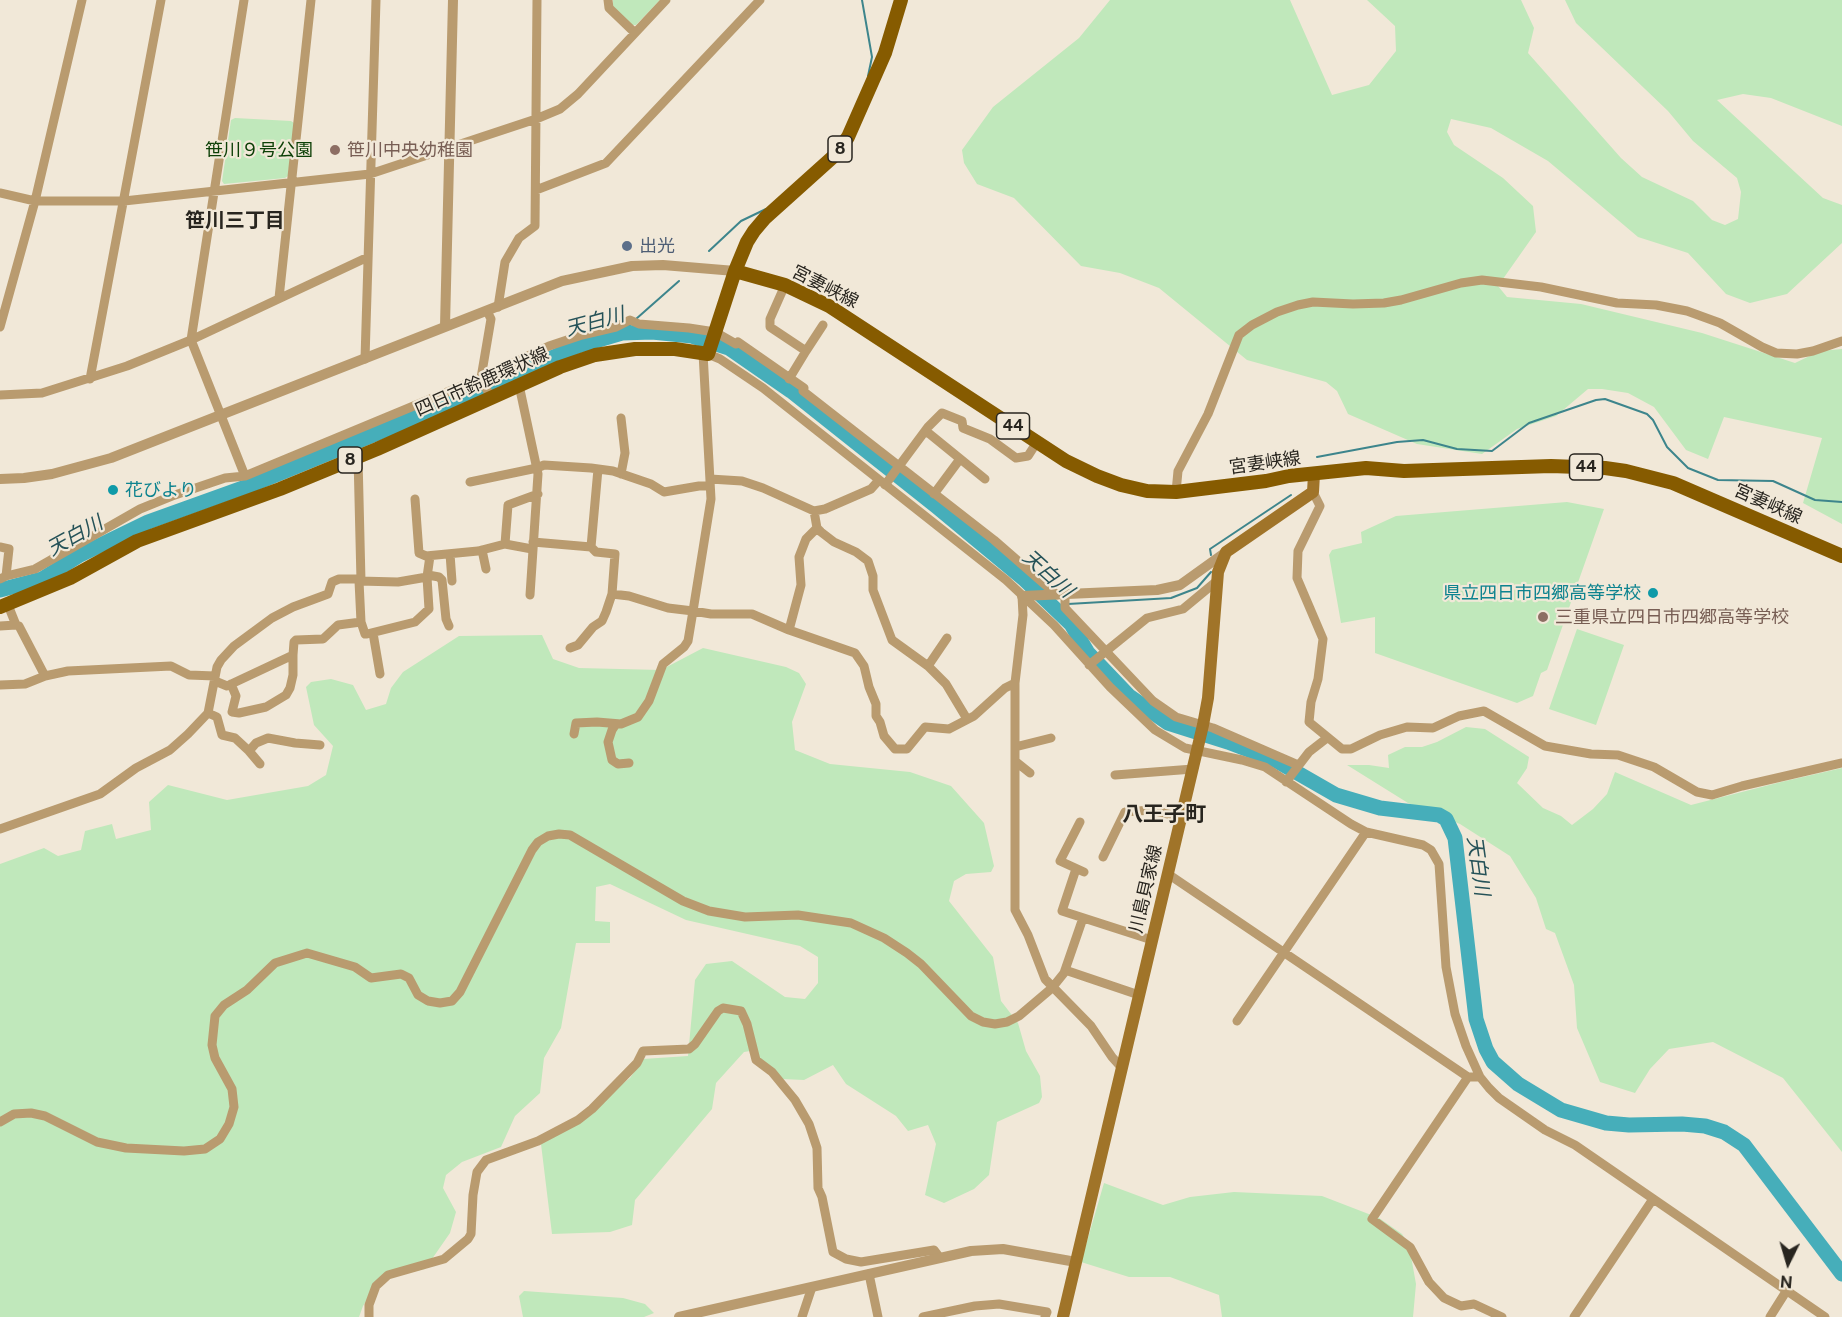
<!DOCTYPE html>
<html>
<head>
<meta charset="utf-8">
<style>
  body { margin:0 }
  #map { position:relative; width:1842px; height:1317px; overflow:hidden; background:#f1e8d8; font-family:"Public Sans",sans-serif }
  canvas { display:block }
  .north { position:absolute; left:1758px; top:1233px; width:60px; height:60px; -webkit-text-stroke:4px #f1e8d8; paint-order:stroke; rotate:185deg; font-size:16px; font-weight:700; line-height:24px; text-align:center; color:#28251f }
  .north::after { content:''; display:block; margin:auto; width:21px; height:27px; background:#28251f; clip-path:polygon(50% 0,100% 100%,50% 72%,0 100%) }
</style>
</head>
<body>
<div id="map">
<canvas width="1842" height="1317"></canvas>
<div class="north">N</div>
</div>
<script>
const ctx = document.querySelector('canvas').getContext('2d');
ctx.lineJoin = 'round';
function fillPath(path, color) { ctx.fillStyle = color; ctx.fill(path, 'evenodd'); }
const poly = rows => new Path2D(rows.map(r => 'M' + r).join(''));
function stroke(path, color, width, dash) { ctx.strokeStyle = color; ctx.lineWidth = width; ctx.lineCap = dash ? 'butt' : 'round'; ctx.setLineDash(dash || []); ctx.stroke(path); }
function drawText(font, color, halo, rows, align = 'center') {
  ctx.font = font + ' "Public Sans","Noto Sans JP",sans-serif'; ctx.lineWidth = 4.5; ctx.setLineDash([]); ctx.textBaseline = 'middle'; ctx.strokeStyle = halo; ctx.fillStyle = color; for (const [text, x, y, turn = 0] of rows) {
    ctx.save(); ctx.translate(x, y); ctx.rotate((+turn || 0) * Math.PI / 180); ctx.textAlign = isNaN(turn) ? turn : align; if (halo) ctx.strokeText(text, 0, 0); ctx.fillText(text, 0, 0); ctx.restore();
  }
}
fillPath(poly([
  [613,0,660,0,636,25,632,25,613,7],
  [1110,0,1290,0,1332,95,1369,85,1396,51,1395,26,1367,0,1521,0,1534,28,1528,53,1621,158,1642,177,1693,201,1712,220,1725,225,1738,219,1741,192,1737,178,1693,141,1668,111,1576,23,1565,0,1842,0,1842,126,1771,98,1743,94,1717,100,1823,198,1842,205,1842,243,1787,294,1750,303,1726,294,1688,253,1638,237,1548,161,1491,128,1451,119,1447,132,1454,145,1503,178,1533,206,1536,232,1498,286,1507,297,1581,304,1702,333,1795,363,1820,351,1842,349,1842,524,1803,503,1822,438,1724,417,1708,459,1686,450,1654,407,1628,393,1602,389,1588,389,1556,416,1517,429,1482,454,1417,444,1348,414,1337,391,1326,382,1247,360,1159,288,1120,273,1081,266,1014,198,977,184,964,163,962,150,993,107,1079,38],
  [235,118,291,121,294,123,288,176,285,178,224,184,222,181,231,120],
  [1567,502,1604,509,1547,670,1541,673,1533,696,1517,703,1375,653,1375,617,1341,623,1329,555,1332,550,1362,543,1361,532,1396,516],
  [1577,629,1624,645,1596,725,1549,709],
  [542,635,553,659,579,668,661,670,703,648,786,667,799,673,806,684,792,722,795,750,830,764,910,772,951,786,984,823,994,866,991,872,966,874,954,881,949,901,993,957,1001,1001,1018,1023,1026,1051,1040,1076,1042,1097,1039,1103,997,1122,989,1175,974,1189,944,1203,925,1195,936,1144,928,1125,908,1131,896,1116,846,1084,833,1065,804,1080,782,1079,750,1051,744,1052,716,1083,712,1109,635,1200,632,1225,610,1232,552,1234,541,1144,630,1078,643,1059,688,1056,695,980,706,964,732,961,785,997,805,999,818,983,818,957,800,946,686,920,610,884,596,887,595,921,610,922,610,943,576,943,561,1028,544,1058,540,1093,515,1116,501,1147,462,1162,446,1175,443,1188,456,1212,450,1233,425,1269,380,1279,363,1306,359,1317,0,1317,0,864,44,848,58,856,81,850,85,831,112,824,116,839,151,830,149,802,168,785,227,800,308,786,326,775,333,746,314,725,306,687,311,682,331,679,353,685,366,710,386,704,391,688,403,672,459,636],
  [1466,727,1485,729,1529,757,1527,768,1517,783,1543,808,1561,816,1572,825,1593,809,1607,794,1615,772,1691,805,1781,782,1842,768,1842,1152,1783,1078,1713,1042,1669,1049,1650,1069,1635,1093,1600,1082,1577,1028,1574,985,1555,933,1546,929,1536,898,1510,856,1460,824,1408,803,1347,765,1369,765,1389,768,1388,755,1405,747,1422,747,1437,742],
  [1104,1183,1163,1205,1190,1197,1234,1192,1322,1196,1379,1218,1402,1234,1409,1245,1416,1284,1413,1317,1222,1317,1219,1295,1170,1277,1129,1277,1081,1262],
  [524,1291,623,1298,645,1304,654,1313,644,1317,523,1317,519,1296]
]), '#c0e8bb');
stroke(poly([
  [862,0,872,57,868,76],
  [709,251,741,221,766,209],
  [636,319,679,281],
  [622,333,632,323],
  [1317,457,1397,442,1423,440,1457,449,1492,451,1529,423,1596,400,1605,399,1647,414,1653,420,1667,447,1688,468,1718,480,1773,481,1815,500,1842,502],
  [1211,555,1210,549,1291,495],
  [1068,604,1171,598,1197,588,1211,572],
  [1051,605,1062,605]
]), '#3d858c', 2);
stroke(poly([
  [0,590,42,579,80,555,148,522,251,485,451,403,578,346,622,333,652,332,692,336,729,348,791,391,937,507,1025,580,1071,624,1088,653,1129,696,1168,723,1228,742,1275,760,1336,795,1380,808,1439,815,1446,819,1455,838,1476,1019,1486,1049,1493,1062,1518,1084,1561,1110,1606,1123,1629,1125,1682,1124,1705,1126,1724,1132,1744,1145,1842,1274]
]), '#46aeba', 15);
stroke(poly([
  [244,0,191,340,245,476],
  [608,0,609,8,635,33],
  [536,190,606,163,760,0],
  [0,193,35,201,124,201,370,174,536,119,560,109,578,94,666,0],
  [785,285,770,319,770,327,806,351,789,379],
  [279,298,311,0],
  [498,307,505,262,519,238,535,226,537,0],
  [487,311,491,319,481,378,491,398],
  [0,327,35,201,82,0],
  [806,351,823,325],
  [703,353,711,499,693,611,711,614,752,614,789,630,855,653,864,666,869,687,876,704,876,716,880,722,884,736,895,749,907,749,925,727,949,729,974,716,1005,688,1015,683],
  [708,354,720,359,763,388,1006,580,1054,625,1110,687,1155,730,1185,748,1242,760,1265,767,1351,824,1366,832,1423,845,1431,850,1439,864,1446,967,1455,1014,1466,1046,1480,1077,1489,1088,1499,1098,1545,1130,1575,1145,1825,1317],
  [365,359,376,0],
  [90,379,161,0],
  [519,385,538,474,530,595],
  [0,395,42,393,127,366,191,340,368,257],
  [926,431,985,479],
  [358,457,361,581],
  [621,474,625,453,621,418],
  [710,479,742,481,763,488,814,511,825,509,871,489,879,480],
  [470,482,537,468,544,465,591,468,613,471,651,484,664,492,699,486,710,486],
  [885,485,928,427,942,413,962,421,963,428,990,439,1016,458,1028,456,1037,442],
  [1176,492,1178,471,1208,414,1239,335,1252,325,1277,312,1298,305,1313,302,1353,304,1384,303,1401,300,1461,283,1482,280,1541,287,1617,303,1656,305,1687,311,1720,323,1762,347,1776,353,1797,354,1813,351,1842,341],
  [1313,492,1320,506,1298,551,1297,578,1323,639,1318,679,1311,702,1309,722,1342,749,1351,749,1380,735,1407,727,1433,728,1459,716,1484,711,1545,746,1591,754,1618,755,1654,767,1697,792,1712,795,1742,786,1842,763],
  [934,494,960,459],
  [415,499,419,553,426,556,478,551,505,544,532,549],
  [814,511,817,528,821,532,834,542,856,552,868,561,873,576,873,590,892,640,928,666,946,684,967,719],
  [533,542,591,547,596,552,615,554,612,594,606,612,602,621,593,627,578,645,570,648],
  [505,544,508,505,538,494],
  [0,547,9,549,6,576,0,579],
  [591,547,598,469],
  [482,550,486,569],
  [450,554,452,581],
  [428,575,439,577,442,580,446,619,449,626],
  [6,576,35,569,140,509,172,496,225,478,245,476,481,378,549,346,582,335,616,327,630,320,639,324,689,328,715,332,736,344,738,342,804,388,803,391,858,434,994,540,1057,595],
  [1065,595,1065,608,1153,701,1176,717,1213,728,1298,765],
  [1022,596,1023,615,1015,683,1015,910,1028,935,1045,979,1091,1026,1112,1057,1121,1067],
  [8,605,16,625,19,626,45,676],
  [361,622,365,634,367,634,415,622,429,609,427,577],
  [0,626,16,625],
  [789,630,801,585,799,557,806,539,817,528],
  [373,633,380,674],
  [1089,665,1147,618,1183,609,1218,580],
  [928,666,947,638],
  [215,681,227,686,293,655,294,642,296,640,323,639,338,625,361,622,359,581,398,582,427,577,430,556],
  [231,684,236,696,232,712,239,713,266,707,286,695,290,688,293,675,293,655],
  [0,685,25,684,45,676,68,671,171,666,189,675,215,676],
  [208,713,217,717,222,735,235,738,249,751,260,764],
  [616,724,612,730,608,742,612,760,618,764,629,763],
  [574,734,576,723,597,722,621,724,638,717,649,701,663,664,684,647,688,641,693,611,668,608,629,596,612,594],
  [1015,747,1051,738],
  [249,751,256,743,268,738,295,743,320,745],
  [1015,761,1030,773],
  [1115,775,1193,769],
  [1286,782,1309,752,1327,738],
  [1080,822,1060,861,1084,872],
  [0,829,100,794,136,768,170,750,188,734,208,713,217,667,221,660,234,646,272,618,293,607,328,594,332,582,339,579,361,579],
  [1103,857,1125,812,1151,810,1181,817],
  [1076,869,1062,911,1152,940],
  [1168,874,1468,1077,1480,1077],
  [1065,970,1139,995],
  [1237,1021,1366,832],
  [1468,1077,1372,1219,1410,1247,1429,1282,1444,1298,1461,1306,1474,1304,1502,1317],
  [0,1122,14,1114,31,1113,45,1116,97,1142,126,1148,184,1151,205,1149,220,1139,229,1124,234,1107,232,1089,215,1058,212,1045,215,1016,224,1005,247,990,275,963,307,953,355,967,371,978,401,974,409,978,418,995,428,1001,440,1003,452,1001,460,992,532,850,538,842,548,836,559,834,570,835,683,901,709,911,745,917,798,915,851,923,884,938,907,953,921,964,971,1016,983,1022,995,1024,1007,1022,1019,1016,1052,988,1064,973,1083,918],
  [869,1274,878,1317],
  [369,1317,369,1305,376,1286,388,1275,444,1259,468,1239,471,1234,473,1195,477,1172,486,1160,538,1141,578,1120,592,1109,637,1063,643,1051,689,1049,695,1044,718,1011,723,1008,741,1011,747,1024,756,1060,772,1072,795,1100,809,1124,817,1148,818,1188,822,1197,833,1252,846,1259,861,1262,934,1250,940,1258],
  [802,1317,812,1287],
  [923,1317,975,1306,999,1304,1047,1312,1045,1317],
  [1574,1317,1653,1199],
  [1770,1317,1787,1290]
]), '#b99b6f', 9);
stroke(poly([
  [445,326,453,0],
  [0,479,24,478,52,474,111,458,562,281,632,266,663,265,735,271],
  [1022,596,1157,590,1180,585,1226,552],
  [679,1317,971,1251,1003,1249,1076,1262]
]), '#b99b6f', 10);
stroke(poly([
  [1063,1317,1203,725,1208,698,1218,572,1226,552,1313,492,1314,474]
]), '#a07429', 12);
stroke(poly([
  [735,271,785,285,829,306,1066,461,1097,476,1121,485,1147,491,1176,492,1266,481,1289,476,1366,468,1404,471,1551,466,1605,468,1626,471,1673,483,1842,556],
  [0,607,70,578,137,541,280,489,377,449,560,367,595,355,635,349,675,349,708,354,735,271,747,242,754,231,765,218,834,156,848,137,885,53,901,0]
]), '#865b00', 14);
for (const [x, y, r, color] of [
  [335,150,6,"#8d6e63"],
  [627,246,6,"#5c6f8a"],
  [113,490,6,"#0f9aa8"],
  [1653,593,6,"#0f9aa8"],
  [1543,617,6,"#8d6e63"]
]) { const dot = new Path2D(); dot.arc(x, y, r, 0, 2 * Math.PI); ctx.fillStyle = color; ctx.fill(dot); stroke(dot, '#f1e8d8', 2); }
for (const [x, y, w] of [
  [840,149,24],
  [1013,426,33],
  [350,460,24],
  [1586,467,33]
]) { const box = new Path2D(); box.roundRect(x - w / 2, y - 13, w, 26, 4.5); ctx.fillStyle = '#f1e8d8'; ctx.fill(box); stroke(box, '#28251f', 1.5); }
drawText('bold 16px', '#28251f', null, [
  ["8",840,149],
  ["44",1013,426],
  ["8",350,460],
  ["44",1586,467]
]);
drawText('18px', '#0d4007', '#f1e8d8', [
  ["笹川９号公園",259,150]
]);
drawText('18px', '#785e54', '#f1e8d8', [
  ["笹川中央幼稚園",347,150],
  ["三重県立四日市四郷高等学校",1555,617]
], 'left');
drawText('18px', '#4e5e75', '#f1e8d8', [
  ["出光",639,246]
], 'left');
drawText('18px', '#28251f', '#f1e8d8', [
  ["宮妻峡線",825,287,27],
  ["四日市鈴鹿環状線",482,382,-24],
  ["宮妻峡線",1265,463,-8],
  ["宮妻峡線",1768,504,24],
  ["川島貝家線",1146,889,-77]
]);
drawText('18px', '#0d838f', '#f1e8d8', [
  ["花びより",125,490],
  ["県立四日市四郷高等学校",1641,593,"right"]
], 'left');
drawText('bold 20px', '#28251f', '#f1e8d8', [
  ["笹川三丁目",235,221]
]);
drawText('italic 20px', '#255258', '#f1e8d8', [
  ["天白川",595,322,-15],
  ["天白川",75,536,-29],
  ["天白川",1048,574,42],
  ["天白川",1478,866,82]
]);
drawText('bold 21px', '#28251f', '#f1e8d8', [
  ["八王子町",1164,815]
]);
</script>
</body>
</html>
